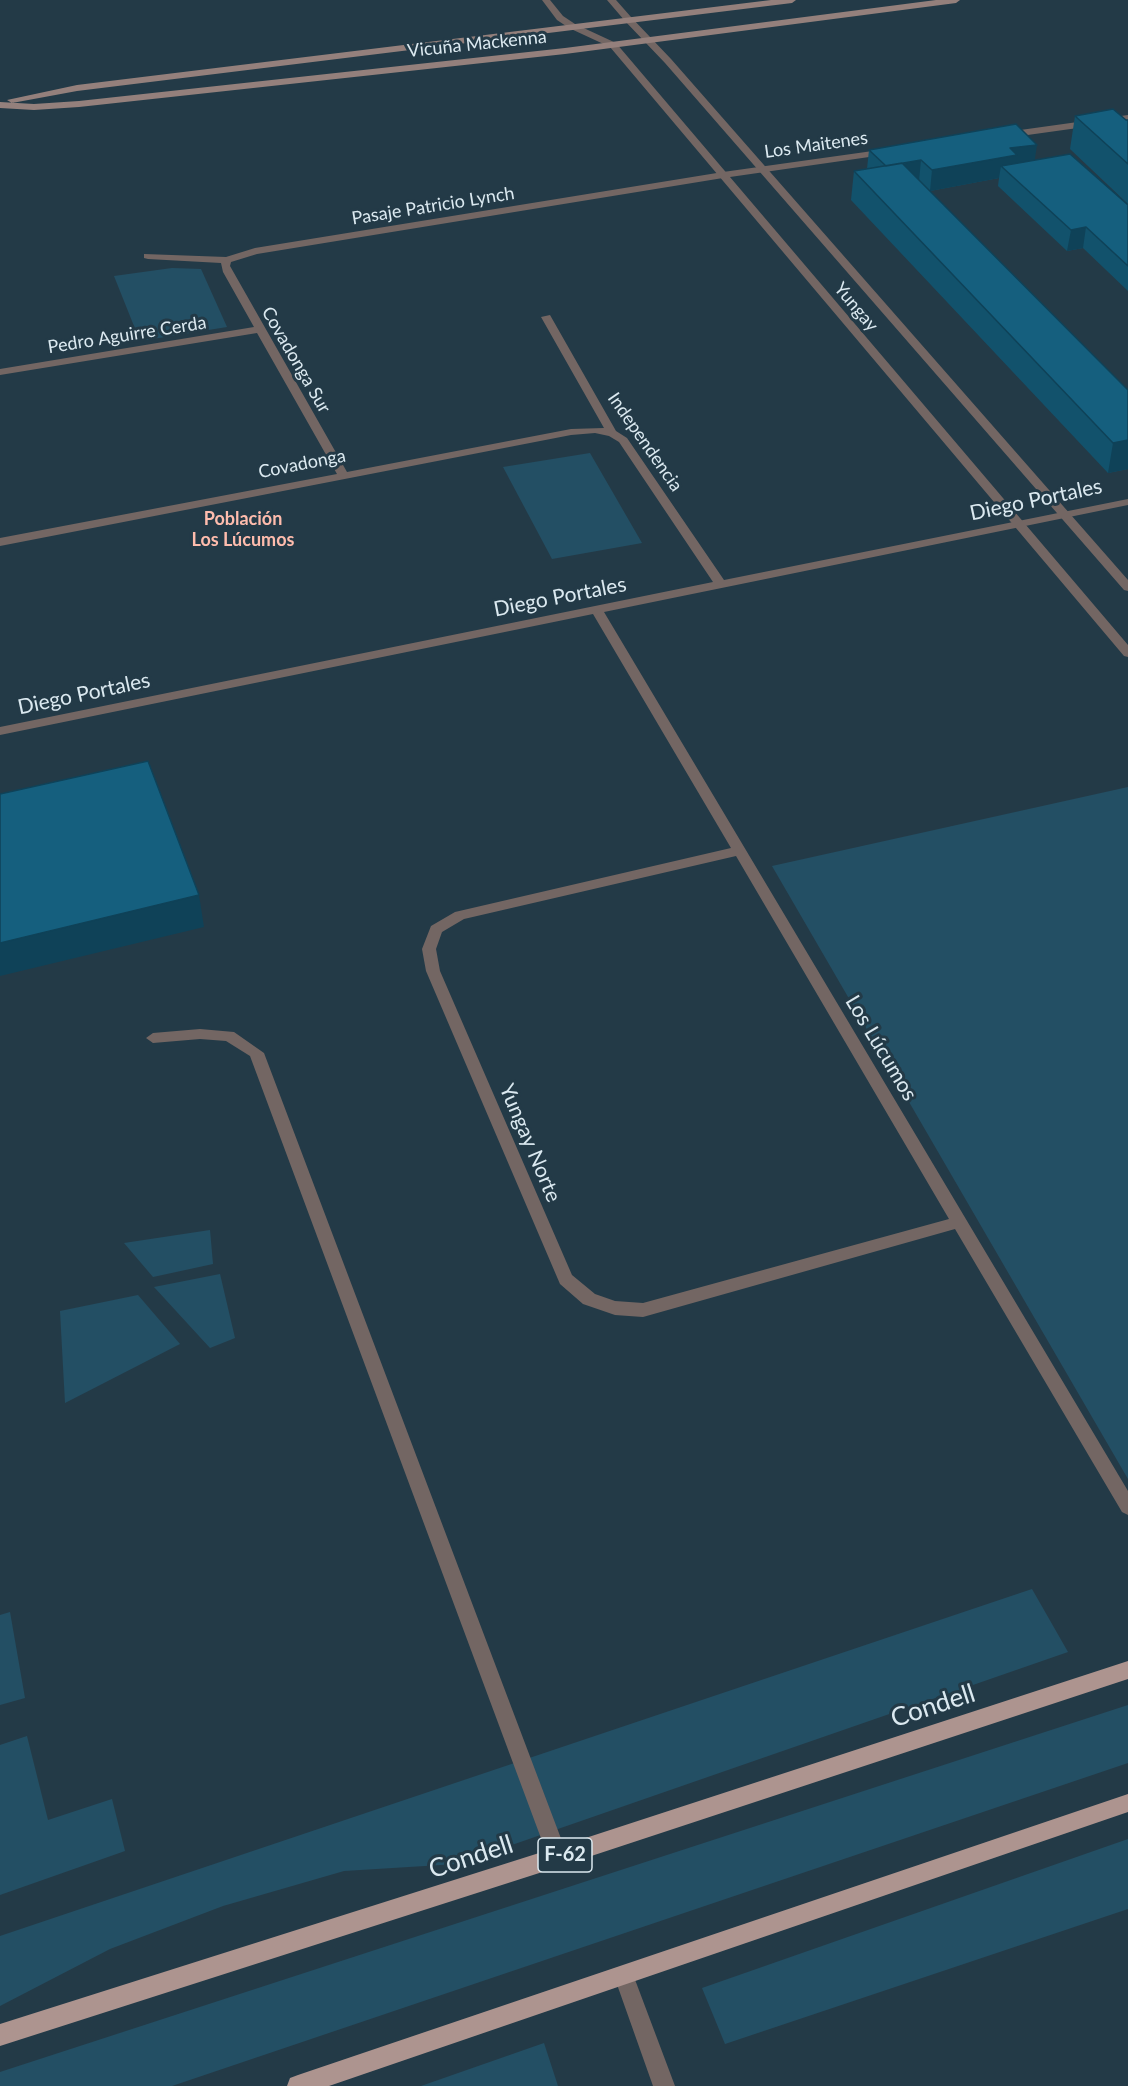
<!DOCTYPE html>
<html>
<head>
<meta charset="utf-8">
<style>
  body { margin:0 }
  canvas { display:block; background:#233a47 }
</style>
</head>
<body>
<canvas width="1128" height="2086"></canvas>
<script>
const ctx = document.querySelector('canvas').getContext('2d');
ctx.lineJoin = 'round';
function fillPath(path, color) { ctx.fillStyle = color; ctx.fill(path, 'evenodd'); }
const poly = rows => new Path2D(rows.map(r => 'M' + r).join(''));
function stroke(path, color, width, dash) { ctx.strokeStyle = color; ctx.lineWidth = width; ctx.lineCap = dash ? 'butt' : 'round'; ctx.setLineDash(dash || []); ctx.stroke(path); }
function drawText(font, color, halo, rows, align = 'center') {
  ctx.font = font + ' Lato,sans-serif'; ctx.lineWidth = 6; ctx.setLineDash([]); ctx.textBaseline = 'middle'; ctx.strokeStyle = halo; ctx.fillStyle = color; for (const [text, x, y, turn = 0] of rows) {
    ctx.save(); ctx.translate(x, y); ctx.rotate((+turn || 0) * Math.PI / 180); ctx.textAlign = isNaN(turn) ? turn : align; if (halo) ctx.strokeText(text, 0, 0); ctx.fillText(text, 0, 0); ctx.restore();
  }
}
fillPath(poly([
  [172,268,201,269,227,327,140,341,114,276],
  [590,453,642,543,552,559,503,467],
  [1128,787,1128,1479,772,866],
  [210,1230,213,1264,153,1277,124,1243],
  [220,1274,235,1338,210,1348,154,1287],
  [138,1295,180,1344,65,1403,60,1311],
  [1032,1589,1068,1652,457,1864,344,1871,223,1906,110,1949,0,2006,0,1936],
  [10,1612,25,1698,0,1705,0,1615],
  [1128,1705,1128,1763,172,2086,0,2086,0,2072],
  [27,1736,48,1820,112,1799,125,1851,0,1895,0,1745],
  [1128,1839,1128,1909,725,2044,702,1988],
  [544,2043,558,2086,421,2086]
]), '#234f64');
fillPath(poly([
  [200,1029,234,1032,264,1053,568,1857,565,1864,558,1867,551,1864,548,1857,250,1056,226,1041,200,1039,153,1043,146,1038,153,1033,200,1029]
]), '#736663');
fillPath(poly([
  [542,0,550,0,563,16,575,24,575,28,569,28,557,20,542,0],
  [607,0,616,0,631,17,631,21,625,21,607,0],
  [1128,115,1128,121,1006,138,1001,135,1006,132,1128,115],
  [887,149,890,150,890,154,723,178,257,254,231,262,230,266,347,472,571,429,604,428,541,317,550,315,616,431,627,438,724,580,1128,499,1128,505,604,612,1128,1491,1128,1515,1122,1512,955,1229,643,1317,615,1315,583,1304,560,1284,426,971,422,949,431,926,455,912,731,848,593,614,0,735,0,727,713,582,619,442,609,436,595,433,571,435,0,546,0,538,337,474,257,333,0,375,0,369,254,327,223,272,221,263,148,259,144,258,144,254,226,257,255,248,723,172,887,149],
  [736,856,949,1219,643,1303,615,1301,595,1294,572,1275,440,971,436,949,442,932,464,919,736,856],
  [624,1966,631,1969,675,2086,653,2086,614,1976,617,1969,624,1966]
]), '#736663');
fillPath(poly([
  [625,17,631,17,671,59,1128,580,1128,591,1124,590,665,63,625,21,625,17],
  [569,24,575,24,616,43,1128,645,1128,657,1124,656,610,47,569,28,569,24]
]), '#736663');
fillPath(poly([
  [771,0,796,0,792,3,77,91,12,103,7,100,77,85,771,0],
  [936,0,960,0,956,3,565,54,79,107,34,110,0,108,0,102,34,104,79,101,565,48,936,0]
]), '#94807c');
fillPath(poly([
  [1128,1661,1128,1679,558,1867,0,2046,0,2024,558,1847,1128,1661],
  [1128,1794,1128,1812,329,2086,287,2086,290,2078,298,2075,1128,1794]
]), '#ad948f');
fillPath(poly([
  [1075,116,1128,120,1128,204,1070,149],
  [869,150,1035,160,1128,205,1128,291,1083,248,1067,251,998,186,999,178,930,191,1128,390,1128,469,1108,473,851,200,854,171,867,169]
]), '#12526c');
fillPath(poly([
  [1037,145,1034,165,1001,166,999,178,930,191,932,170,1010,148],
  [921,160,919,181,887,167],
  [1086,227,1083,248,1067,251,1071,230],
  [1128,440,1128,469,1108,473,1113,443],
  [199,895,204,927,0,976,0,943]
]), '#0f4258');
const building = poly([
  [1113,109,1126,120,1128,120,1128,164,1075,116,1113,109],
  [1016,124,1037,145,1010,148,1017,155,932,170,921,160,886,166,869,150,1016,124],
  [1070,154,1128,205,1128,266,1086,227,1071,230,1001,166,1070,154],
  [902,163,1128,390,1128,440,1113,443,854,171,902,163],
  [148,761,199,895,0,943,0,794,148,761]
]);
fillPath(building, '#155f7e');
stroke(building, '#0f4258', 1.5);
drawText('18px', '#dbe9f0', '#233a47', [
  ["Vicuña Mackenna",477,44,-6],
  ["Los Maitenes",816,145,-8],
  ["Pasaje Patricio Lynch",433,206,-9],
  ["Yungay",856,307,50],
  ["Pedro Aguirre Cerda",127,335,-9],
  ["Covadonga Sur",296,360,60],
  ["Independencia",645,442,55],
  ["Covadonga",302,464,-11]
]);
drawText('bold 18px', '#febcad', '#233a47', [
  ["Población",243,519],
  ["Los Lúcumos",243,540]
]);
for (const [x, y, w] of [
  [565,1855,54]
]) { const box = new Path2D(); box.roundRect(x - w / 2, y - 17, w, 34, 4.5); ctx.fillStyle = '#233a47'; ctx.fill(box); stroke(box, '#dbe9f0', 1.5); }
drawText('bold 20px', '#dbe9f0', null, [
  ["F-62",565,1855]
]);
drawText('21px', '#dbe9f0', '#233a47', [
  ["Diego Portales",1036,500,-12],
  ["Diego Portales",560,597,-11],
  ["Diego Portales",84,694,-12],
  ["Los Lúcumos",881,1048,59],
  ["Yungay Norte",530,1143,67]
]);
drawText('26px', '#dbe9f0', '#233a47', [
  ["Condell",933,1706,-18],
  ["Condell",471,1857,-18]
]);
</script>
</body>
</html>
